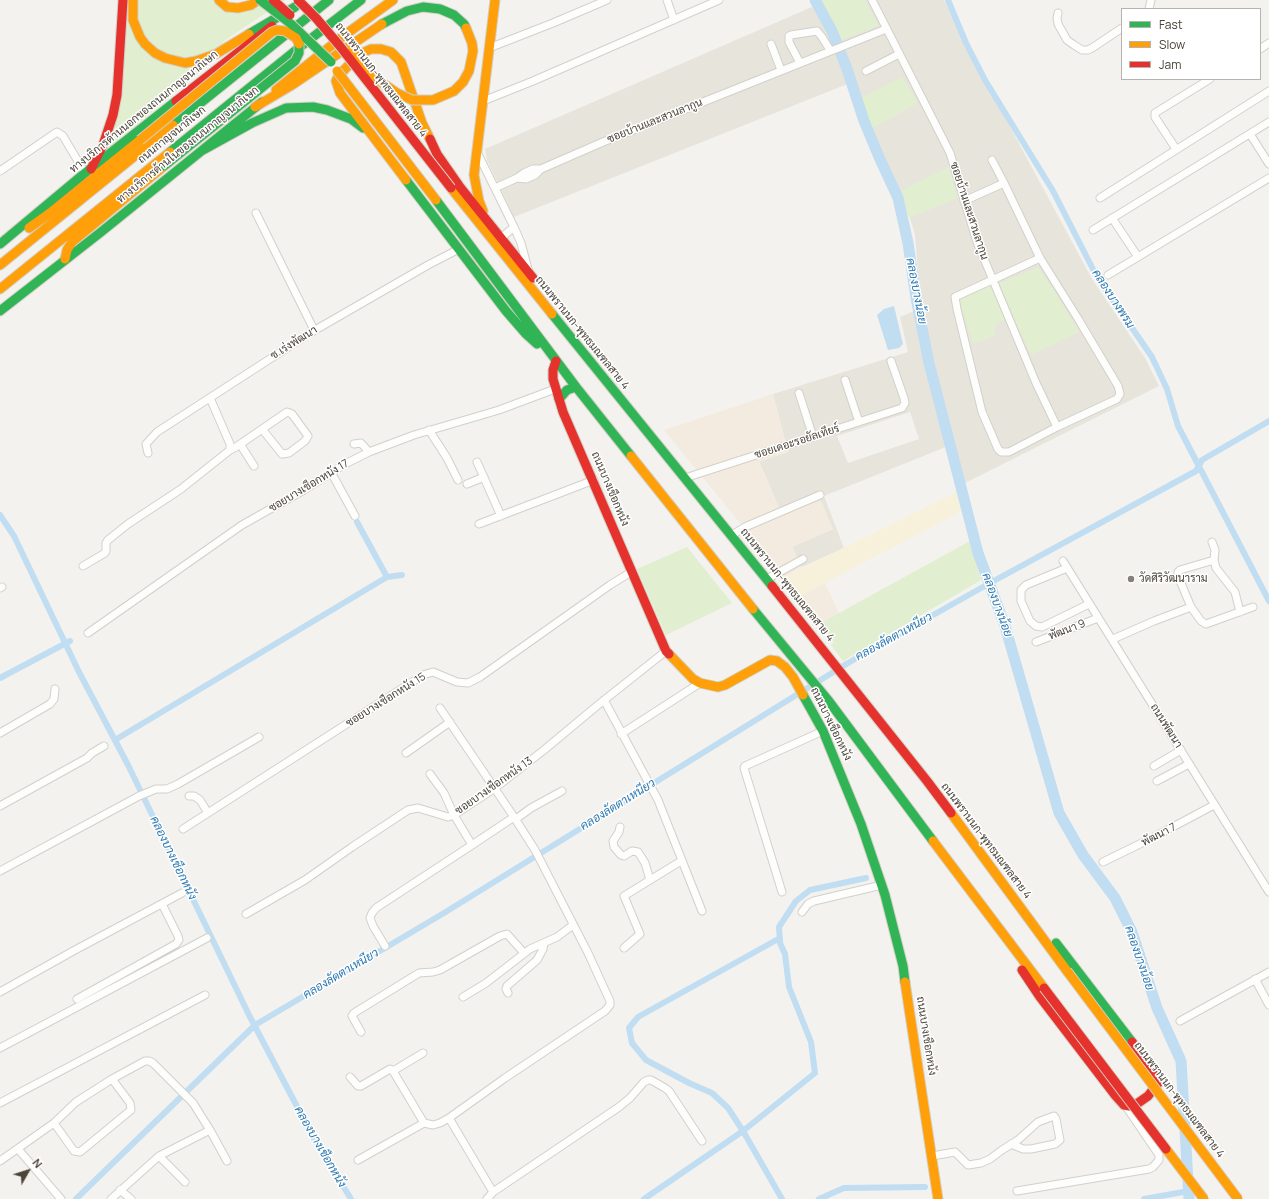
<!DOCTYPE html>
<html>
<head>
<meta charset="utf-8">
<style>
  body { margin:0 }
  #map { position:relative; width:1269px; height:1199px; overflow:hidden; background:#f4f2ee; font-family:Manrope,sans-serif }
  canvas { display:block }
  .legend { position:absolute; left:1121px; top:8px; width:140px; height:72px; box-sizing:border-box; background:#fff; border:1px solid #b7b4b0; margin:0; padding:5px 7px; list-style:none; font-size:12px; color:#4b4439 }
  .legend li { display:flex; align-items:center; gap:8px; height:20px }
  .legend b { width:20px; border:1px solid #b7b4b0 }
  .north { position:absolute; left:8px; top:1151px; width:40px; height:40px; -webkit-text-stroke:3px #fff; paint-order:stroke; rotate:51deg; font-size:11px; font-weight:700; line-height:16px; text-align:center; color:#4b4439 }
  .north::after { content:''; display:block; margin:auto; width:14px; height:18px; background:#4b4439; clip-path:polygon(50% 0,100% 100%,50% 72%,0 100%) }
</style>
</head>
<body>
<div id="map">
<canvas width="1269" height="1199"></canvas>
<ul class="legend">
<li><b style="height:5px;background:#30b455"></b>Fast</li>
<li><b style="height:5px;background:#ff9f0a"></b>Slow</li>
<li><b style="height:5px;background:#e5322d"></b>Jam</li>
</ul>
<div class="north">N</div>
</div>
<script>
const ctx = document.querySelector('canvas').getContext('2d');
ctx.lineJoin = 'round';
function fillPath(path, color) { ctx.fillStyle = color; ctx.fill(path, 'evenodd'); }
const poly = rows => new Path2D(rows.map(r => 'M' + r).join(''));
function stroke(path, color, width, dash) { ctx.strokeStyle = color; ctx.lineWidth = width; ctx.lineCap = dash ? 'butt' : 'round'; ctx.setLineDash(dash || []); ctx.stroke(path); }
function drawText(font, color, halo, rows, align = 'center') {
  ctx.font = font + ' Manrope,Sarabun,sans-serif'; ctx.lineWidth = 3; ctx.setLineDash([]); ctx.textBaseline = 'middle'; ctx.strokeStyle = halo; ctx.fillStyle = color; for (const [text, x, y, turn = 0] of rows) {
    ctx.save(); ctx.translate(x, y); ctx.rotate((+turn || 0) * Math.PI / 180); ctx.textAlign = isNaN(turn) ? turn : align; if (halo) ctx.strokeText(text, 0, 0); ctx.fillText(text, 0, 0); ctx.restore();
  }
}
fillPath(poly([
  [818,0,944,0,1016,138,1092,279,1145,358,1159,386,965,483,940,388,920,298,915,234,903,197,867,120,855,81,514,217,487,160,485,149,821,3],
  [914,311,921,348,946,447,824,496,844,548,802,567,792,547,833,529,782,515,759,461,788,452,773,394,908,352,900,317],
  [910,412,919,439,848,463,837,436]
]), '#e7e4dc');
fillPath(poly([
  [773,394,788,452,759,462,782,515,821,500,833,529,792,547,802,567,784,577,664,430],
  [825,583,839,613,819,624,798,597]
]), '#f3ebdf');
fillPath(poly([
  [127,0,216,0,229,9,262,0,285,0,224,41,210,64,106,150],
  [819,0,865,0,878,26,842,40,828,15,818,1],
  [902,77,918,103,871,129,860,98],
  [949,167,958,198,909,218,900,191],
  [1038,267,1057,295,1079,332,1031,355,998,284],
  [991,284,1007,319,995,324,995,336,973,344,959,300,964,296],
  [970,541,981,580,843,661,831,645,834,642,819,624],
  [687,547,732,603,666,635,637,569]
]), '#e1eecf');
fillPath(poly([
  [957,492,962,511,798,597,784,577]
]), '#f7f0da');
fillPath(poly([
  [894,306,903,344,899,348,888,350,877,315,884,309]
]), '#c0ddf1');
stroke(poly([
  [948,0,966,43,985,80,1053,191,1097,277,1152,357,1167,389,1178,426,1269,601],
  [0,515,14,536,79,672,128,765,249,1015,313,1137,351,1199],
  [357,522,387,577],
  [0,678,70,641],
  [115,740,387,577,402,575],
  [780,938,638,1017,629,1028,632,1043,646,1060,689,1083,712,1093,728,1108,743,1131,782,1199],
  [76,1199,255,1025,444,913,848,663,990,583,1196,471,1202,460,1269,421],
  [644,1199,743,1131,815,1073,811,1042,789,987,785,954,780,943,779,927,796,901,810,890,866,878],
  [819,1199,844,1188,925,1187],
  [1144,1199,1189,1191]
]), '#c0ddf1', 6);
stroke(poly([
  [815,0,832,31,847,69,864,121,879,157,898,198,908,243,916,298,929,363,978,553,1005,626,1059,813,1083,855,1115,898,1132,932,1157,1008,1181,1061,1189,1199]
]), '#c0ddf1', 11);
const street = poly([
  [667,0,674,20],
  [872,0,950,153,977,242,1036,383,1057,427],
  [1149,9,1151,0],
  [1058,13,1057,18,1058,24,1067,40,1074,45,1082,50,1088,50,1092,48,1122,28],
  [771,44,781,70],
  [489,48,553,23,607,0],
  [1260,49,1269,43],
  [800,63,789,42,789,36,791,35,817,31,822,37,830,50],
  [866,71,899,54],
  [483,101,533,81,719,0],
  [1250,134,1269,164],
  [1176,149,1155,117,1155,113,1210,79],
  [477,152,514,227,521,243,528,269],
  [0,171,57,132,63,136,85,173],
  [517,178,526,179,535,175,541,169],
  [1004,183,1040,258,1077,317,1118,386,1120,394,1117,399,1057,427,1009,452,1001,452,998,449,982,412,957,309,955,297,1040,258],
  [495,188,517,178,524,173,533,169,541,169,603,142,886,29],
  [1100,198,1269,91],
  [964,201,1004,183,992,160],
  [256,213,314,330],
  [1112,218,1138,257],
  [1093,230,1269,122],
  [501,238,514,227],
  [1108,275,1269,178],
  [845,380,859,422],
  [799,393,813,437],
  [429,430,447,458,458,480],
  [240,444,254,466],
  [354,444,361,443,369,452],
  [230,450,236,447,287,412,292,414,308,436,305,441,289,453,282,454,262,429],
  [148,453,146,444,157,432,310,333,428,265,459,249],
  [477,462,501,516],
  [331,472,355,516],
  [685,478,902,408,905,403,904,398,891,361],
  [467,484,484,477],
  [479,524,594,480],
  [732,535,745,527,820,495],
  [1212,542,1215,550,1214,560,1216,568,1235,592,1240,612],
  [1063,561,1269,892],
  [83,566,105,553,106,551,106,543,108,540,128,524,181,489,230,450,230,444,210,398],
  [1067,568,1026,585,1021,590,1021,601,1030,621,1036,626,1042,627,1089,604],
  [767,579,803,559],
  [0,588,2,587],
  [1191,607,1178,576,1178,572,1180,570,1214,560],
  [88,633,242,525,304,490,345,464,369,452,414,435,499,410,555,389],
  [1113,639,1154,621,1191,607,1201,621,1206,624,1253,607],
  [1036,642,1098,618],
  [604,700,658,800,702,911],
  [0,733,50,704,54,699,55,689],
  [621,734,700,683],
  [406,753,450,722],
  [1154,766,1181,750],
  [1157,781,1189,764],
  [189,796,194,796,200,800,208,813],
  [0,806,87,758,92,753,104,746],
  [516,819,531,808,562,791],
  [620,827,619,832,613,841,614,847,621,855,624,856,632,851,638,852,645,863,650,880],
  [183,829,423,675,433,672,457,682,468,683,480,677,610,585,631,572],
  [472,845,514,817],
  [1103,862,1154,837,1214,805],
  [0,871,139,796,156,789,167,789,178,784,259,737],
  [782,892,744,768,745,766,823,731],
  [802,912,808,904,814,901,882,885],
  [246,914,305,880,352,847,408,810,418,808,448,817,454,815,495,788,544,750,598,705,666,651],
  [385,946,373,926,370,918,372,913,376,908,472,845,454,815,444,793,430,774],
  [624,948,640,934,624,896,681,861],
  [1255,979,1269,1005],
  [0,992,75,950,182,893],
  [508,993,506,989,507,986,537,960,543,949,544,943],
  [463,997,486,983,530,949,557,937,573,925],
  [77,999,176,944,179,940,178,936,162,904],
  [1180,1021,1269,972],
  [361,1032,352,1016,354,1013,419,973,433,972,440,970,500,936,507,934,524,953],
  [0,1048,207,938],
  [393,1071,424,1123,433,1125,440,1123,449,1118,505,1078,605,1011,610,1005,610,1001,588,953,535,850,514,817,440,708],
  [350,1077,358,1086,361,1086,390,1069,393,1071,423,1053],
  [0,1103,205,995],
  [449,1118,493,1192,619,1107,630,1098,644,1082,648,1080,651,1080,665,1088,669,1091,702,1141],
  [54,1123,74,1151,80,1152,131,1110,130,1103,112,1079],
  [18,1149,61,1199],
  [159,1156,185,1182],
  [932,1156,955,1152,968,1165,981,1163,990,1159,1002,1150,1015,1142,1018,1140,1038,1122,1054,1116,1056,1119,1060,1140,1055,1144,1031,1149,1023,1149,1011,1144],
  [358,1160,424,1123],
  [0,1161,54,1123,76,1102,112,1079,145,1061,149,1061,153,1063,193,1103,210,1130,227,1161],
  [120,1190,131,1199],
  [1017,1191,1149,1169,1153,1167,1159,1160,1159,1155,1125,1105],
  [111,1199,159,1156,210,1130],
  [487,1199,493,1192]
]);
const fast = poly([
  [382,24,407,11,423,7,440,9,454,15,464,24,466,28],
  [249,34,295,7],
  [173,125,329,0],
  [203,150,252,123,286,108,313,107,327,110,351,119,363,128],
  [170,152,300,47,361,0],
  [406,180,506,311,526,334,537,344],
  [436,200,576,387,631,456],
  [0,244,85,173,176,101],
  [0,311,101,232,262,102],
  [552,314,772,586],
  [559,399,567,390,576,387],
  [753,609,828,700,933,841],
  [803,695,823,731,861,824,885,895,903,966,905,982],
  [1056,943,1132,1042]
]);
const slow = poly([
  [133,0,133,20,140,37,145,44,155,53,165,58,185,63,196,61,216,54,249,34],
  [219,0,227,7,238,8,251,5,258,0],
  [276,90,342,37,393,0],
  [255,107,292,85,382,24],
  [406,180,340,93,336,81,339,75,360,54,371,49,381,49,391,52,401,62,422,123,430,139],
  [451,188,552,314],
  [483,211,479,201,474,175,495,0],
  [29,228,50,213,140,140],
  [65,259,67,250,72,242,164,166],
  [0,265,173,125],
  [0,289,170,152],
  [631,456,753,609],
  [669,654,693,679,700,683,718,687,725,685,770,660,777,661,785,667,793,677,803,695],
  [951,813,1067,971],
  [933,841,1044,988],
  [905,982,938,1199]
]);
const jam = poly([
  [176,101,272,26],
  [430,139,437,154,460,187,533,278],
  [91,169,103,145,113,115,117,95,123,0],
  [556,361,553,370,553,379,563,412,666,651,669,654],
  [772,586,927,781,951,813],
  [1022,970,1040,997,1115,1095,1124,1105,1129,1106,1138,1103,1148,1096,1159,1082,1155,1072,1132,1042]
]);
stroke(street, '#d2d0cb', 9);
stroke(fast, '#d3cfc5', 11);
stroke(slow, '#d3cfc5', 11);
stroke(jam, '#d3cfc5', 11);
stroke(street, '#fdfdfc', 7);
stroke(fast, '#30b455', 9);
stroke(slow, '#ff9f0a', 9);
stroke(jam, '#e5322d', 9);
const fastBridge = poly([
  [260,0,291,24,331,62],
  [164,166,295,61,299,53,299,44]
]);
const slowBridge = poly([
  [352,51,378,80,397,93,412,100,433,100,454,91,463,82,469,71,473,51,472,43,466,28],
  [337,71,436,200],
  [140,140,272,32,277,30,285,31,296,38,299,44],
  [1067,971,1238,1199],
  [1166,1149,1204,1199]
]);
const jamBridge = poly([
  [273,0,290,15],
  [298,0,316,18,339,45,451,188],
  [1044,988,1166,1149]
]);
stroke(fastBridge, '#d3cfc5', 11, []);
stroke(slowBridge, '#d3cfc5', 11, []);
stroke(jamBridge, '#d3cfc5', 11, []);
stroke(fastBridge, '#30b455', 9);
stroke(slowBridge, '#ff9f0a', 9);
stroke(jamBridge, '#e5322d', 9);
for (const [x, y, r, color] of [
  [1131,579,4,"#868178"]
]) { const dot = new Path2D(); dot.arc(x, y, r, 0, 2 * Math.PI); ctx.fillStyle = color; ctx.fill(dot); stroke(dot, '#fff', 1.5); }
drawText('11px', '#4b4439', '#fff', [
  ["ถนนพรานนก-พุทธมณฑลสาย 4",381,80,52],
  ["ทางบริการด้านนอกของถนนกาญจนาภิเษก",144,112,-39],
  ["ซอยบ้านและสวนลากูน",655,121,-22],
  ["ถนนกาญจนาภิเษก",172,135,-39],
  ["ทางบริการด้านในของถนนกาญจนาภิเษก",188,145,-39],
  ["ซอยบ้านและสวนลากูน",969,211,72],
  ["ถนนพรานนก-พุทธมณฑลสาย 4",582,333,51],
  ["ซ.เร่งพัฒนา",294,343,-32],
  ["ซอยเดอะรอยัลเทียร์",797,442,-18],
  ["ซอยบางเชือกหนัง 17",309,486,-31],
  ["ถนนบางเชือกหนัง",610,489,67],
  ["ถนนพรานนก-พุทธมณฑลสาย 4",787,585,51],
  ["พัฒนา 9",1067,630,-21],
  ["ซอยบางเชือกหนัง 15",386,700,-32],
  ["ถนนบางเชือกหนัง",831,724,64],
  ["ถนนพัฒนา",1166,726,58],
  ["ซอยบางเชือกหนัง 13",494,786,-35],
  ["พัฒนา 7",1159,835,-27],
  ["ถนนพรานนก-พุทธมณฑลสาย 4",986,841,53],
  ["ถนนบางเชือกหนัง",926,1036,81],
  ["ถนนพรานนก-พุทธมณฑลสาย 4",1179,1100,53]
]);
drawText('11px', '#4b4439', '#fff', [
  ["วัดศิริวัฒนาราม",1139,579]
], 'left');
drawText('italic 12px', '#2e7ab2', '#fff', [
  ["คลองบางน้อย",916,291,79],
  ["คลองบางพรม",1113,299,57],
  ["คลองบางน้อย",997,605,70],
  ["คลองลัดตาเหนียว",894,637,-29],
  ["คลองลัดตาเหนียว",618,805,-32],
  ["คลองบางเชือกหนัง",173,858,64],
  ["คลองบางน้อย",1139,958,71],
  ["คลองลัดตาเหนียว",341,974,-31],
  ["คลองบางเชือกหนัง",320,1147,60]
]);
</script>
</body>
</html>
